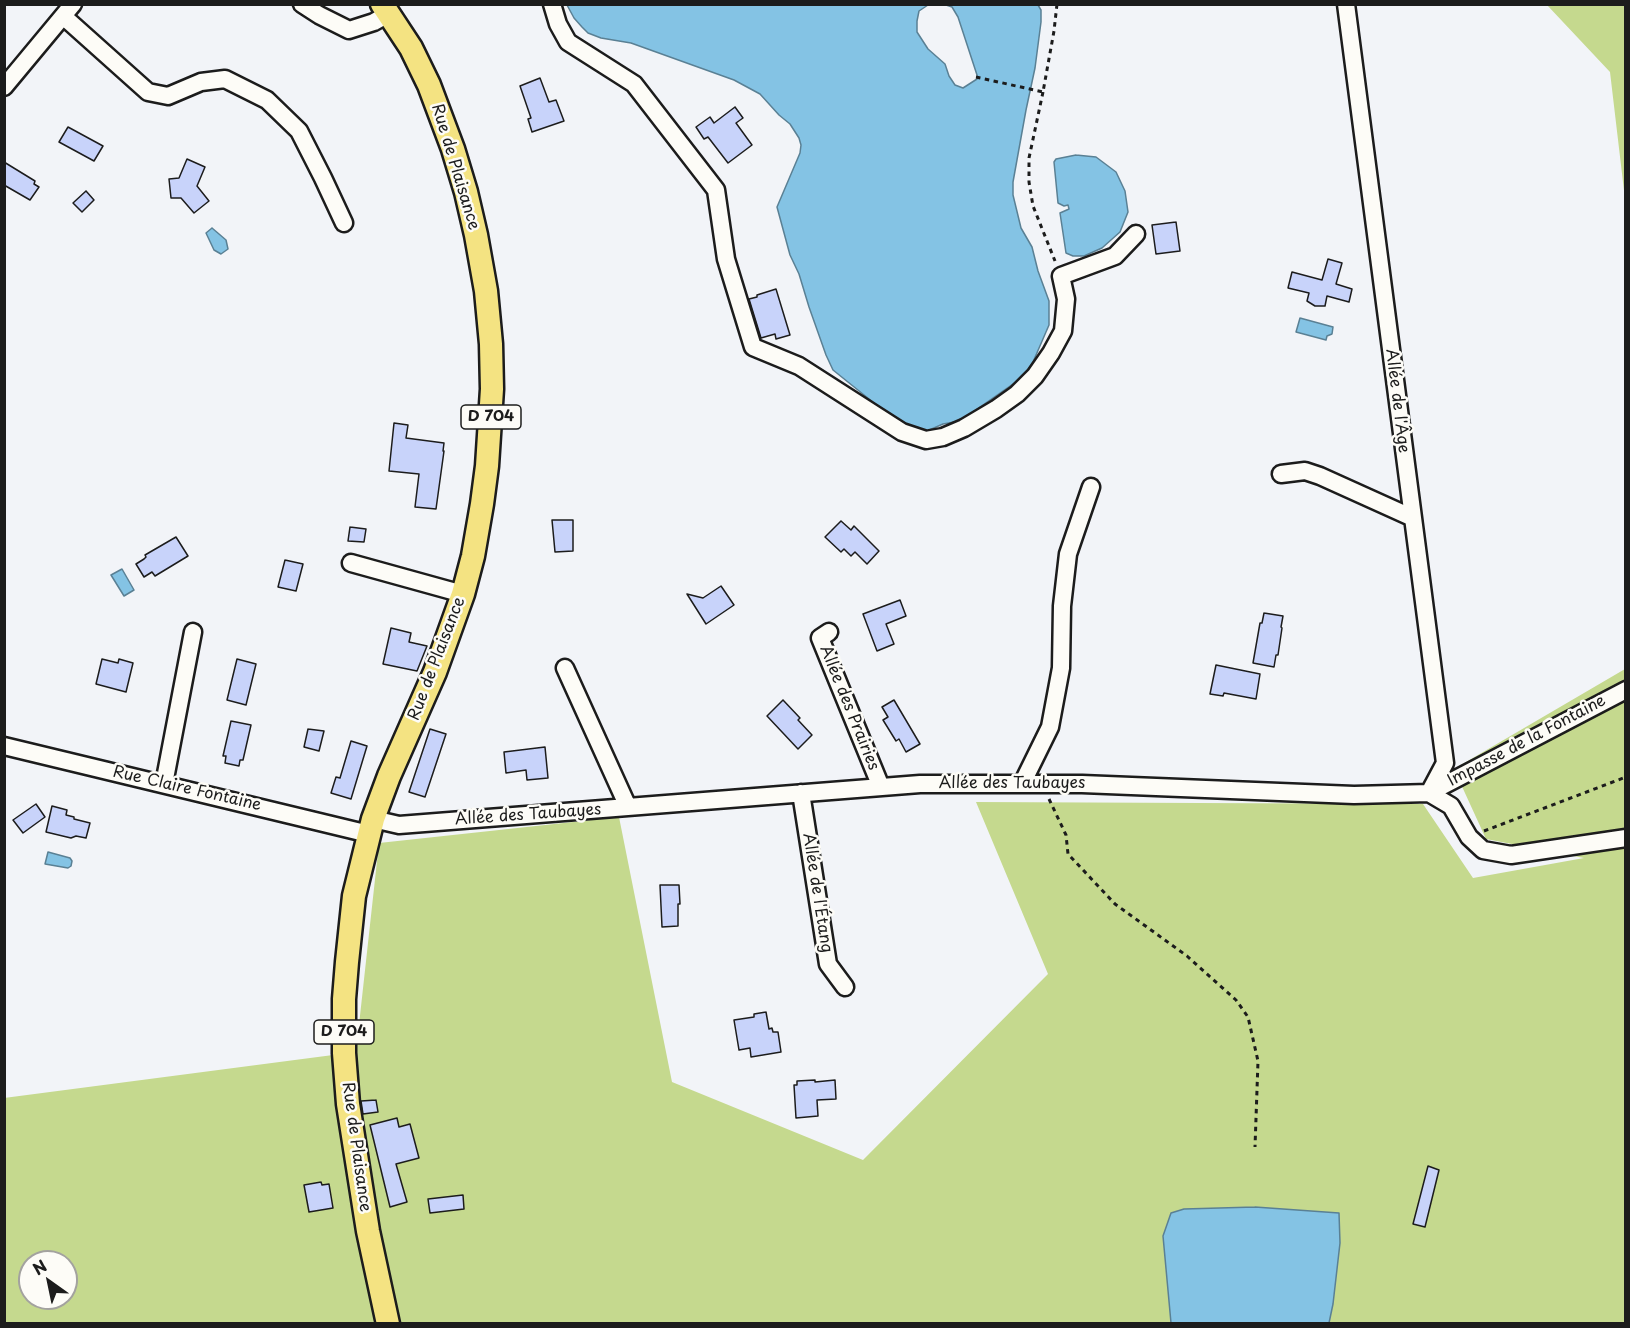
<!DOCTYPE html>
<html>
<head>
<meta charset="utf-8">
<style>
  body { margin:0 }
  #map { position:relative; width:1630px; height:1328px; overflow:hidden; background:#f2f4f8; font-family:"Playpen Sans",sans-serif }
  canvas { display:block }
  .frame { position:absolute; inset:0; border:6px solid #1c1c1c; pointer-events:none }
  .north { position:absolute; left:18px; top:1250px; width:60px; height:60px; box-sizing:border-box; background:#fdfcf7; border:2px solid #a3a29f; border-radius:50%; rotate:327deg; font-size:16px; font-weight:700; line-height:24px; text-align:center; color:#1c1c1c }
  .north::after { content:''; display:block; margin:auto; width:21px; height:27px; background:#1c1c1c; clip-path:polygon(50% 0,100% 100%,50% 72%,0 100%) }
</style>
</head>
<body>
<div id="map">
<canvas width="1630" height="1328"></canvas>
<div class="frame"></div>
<div class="north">N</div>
</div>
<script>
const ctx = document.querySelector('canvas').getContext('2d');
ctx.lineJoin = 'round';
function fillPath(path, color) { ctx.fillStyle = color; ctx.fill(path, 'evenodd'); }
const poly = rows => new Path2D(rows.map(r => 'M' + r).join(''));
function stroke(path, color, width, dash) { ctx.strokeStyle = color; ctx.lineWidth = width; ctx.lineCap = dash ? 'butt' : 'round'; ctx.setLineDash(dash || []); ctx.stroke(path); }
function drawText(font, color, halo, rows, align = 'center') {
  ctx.font = font + ' "Playpen Sans",sans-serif'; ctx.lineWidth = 5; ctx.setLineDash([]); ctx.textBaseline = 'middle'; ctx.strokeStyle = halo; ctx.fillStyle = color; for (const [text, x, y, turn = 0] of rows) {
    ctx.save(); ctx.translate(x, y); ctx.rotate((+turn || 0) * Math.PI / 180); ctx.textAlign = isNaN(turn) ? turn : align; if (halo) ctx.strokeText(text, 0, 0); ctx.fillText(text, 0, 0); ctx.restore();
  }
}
fillPath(poly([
  [1547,5,1625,5,1625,199,1610,72],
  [1625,669,1625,1323,5,1323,4,1098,356,1052,379,843,619,817,672,1082,863,1160,1048,974,976,802,1423,804,1473,878,1584,858,1486,839,1454,769],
  [30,1262,66,1262,66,1298,30,1298]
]), '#c5d98e');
const water = poly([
  [567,5,928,5,919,11,917,21,917,32,928,49,945,64,949,76,955,85,963,88,977,79,977,75,958,17,952,7,946,5,1038,5,1041,10,1041,22,1035,68,1026,110,1013,182,1013,195,1021,228,1032,247,1038,271,1049,301,1049,325,1033,362,1023,377,960,421,943,424,927,431,922,430,900,421,879,407,833,370,826,355,809,307,799,274,790,255,777,207,800,153,801,145,799,138,790,124,779,115,760,94,734,80,631,43,601,38,588,33,582,27,574,18,567,5],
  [1076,155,1096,157,1116,172,1125,191,1128,212,1120,232,1102,248,1084,256,1073,256,1066,253,1060,213,1069,209,1068,205,1064,206,1058,203,1054,162,1056,159,1076,155],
  [212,228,226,240,228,249,221,254,214,250,206,233,212,228],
  [1300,318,1333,327,1332,334,1327,336,1326,340,1296,332,1300,318],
  [122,569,134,590,124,596,111,575,122,569],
  [48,852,70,858,72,861,71,866,68,868,45,864,48,852],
  [1255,1207,1339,1213,1340,1243,1333,1304,1329,1323,1171,1323,1163,1236,1171,1213,1184,1209,1255,1207]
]);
fillPath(water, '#84c3e4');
stroke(water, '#5a8094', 1.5);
const building = poly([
  [540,78,549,102,556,100,564,121,532,132,528,119,531,118,520,86,540,78],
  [735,107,743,118,736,123,752,145,728,163,708,137,704,139,696,127,710,117,714,123,735,107],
  [68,127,103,146,94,161,59,142,68,127],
  [187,159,205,167,197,186,209,201,194,213,181,198,171,198,169,179,179,178,187,159],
  [4,162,35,181,34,184,39,187,30,200,4,185,4,162],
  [86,191,94,200,82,212,73,203,86,191],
  [1176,222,1180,251,1156,254,1152,225,1176,222],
  [1328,259,1342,263,1336,284,1352,289,1349,302,1327,296,1325,306,1315,306,1307,301,1309,293,1288,288,1292,272,1322,280,1328,259],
  [776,289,790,335,776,339,775,334,761,338,749,299,757,297,757,295,776,289],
  [394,423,408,425,406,438,444,443,443,451,444,451,436,509,415,507,419,474,389,471,394,423],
  [552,520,573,520,573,551,555,552,552,520],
  [841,521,851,530,854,526,879,551,867,564,855,552,851,556,844,549,841,552,825,537,841,521],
  [350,527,366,529,364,542,348,541,350,527],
  [176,537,188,556,155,576,152,572,144,577,136,564,144,559,146,557,145,555,176,537],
  [285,560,303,564,296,591,278,587,285,560],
  [721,586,734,605,706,624,687,594,703,598,721,586],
  [900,600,906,616,886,624,894,644,877,651,863,614,900,600],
  [1264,613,1283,616,1281,627,1282,628,1278,655,1276,655,1274,667,1253,663,1260,623,1262,623,1264,613],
  [391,628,411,633,409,642,427,646,417,671,383,664,391,628],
  [102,659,118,663,119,659,133,663,126,692,96,684,102,659],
  [237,659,256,664,246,705,227,700,237,659],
  [1216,665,1260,674,1256,699,1224,693,1223,696,1210,694,1216,665],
  [783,700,800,718,798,720,812,735,798,749,767,716,783,700],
  [894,700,920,744,906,752,899,739,896,741,883,720,888,717,882,707,894,700],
  [231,721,251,725,243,760,240,760,239,766,225,763,226,756,223,756,231,721],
  [308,729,324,731,319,751,304,747,308,729],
  [430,729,446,734,425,797,409,792,430,729],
  [351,741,367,746,351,799,331,793,336,777,340,778,351,741],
  [545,747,548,778,527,780,526,770,506,773,504,752,545,747],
  [36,804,45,817,23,833,13,820,36,804],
  [52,806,67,810,66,815,74,817,74,819,90,823,86,838,76,836,71,838,46,832,52,806],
  [660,885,679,885,680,904,678,904,678,926,662,927,660,885],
  [766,1012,769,1029,772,1028,773,1032,778,1032,781,1052,751,1057,750,1048,739,1050,734,1020,754,1017,754,1014,766,1012],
  [815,1080,815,1082,835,1080,836,1099,817,1100,818,1116,796,1118,794,1085,797,1085,797,1081,815,1080],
  [376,1100,378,1112,363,1114,361,1101,376,1100],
  [397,1118,399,1127,410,1124,419,1158,396,1164,407,1202,390,1207,370,1125,397,1118],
  [1428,1166,1439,1170,1425,1227,1413,1224,1428,1166],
  [321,1182,322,1185,329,1184,333,1208,309,1212,304,1185,321,1182],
  [463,1195,464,1209,430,1213,428,1199,463,1195]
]);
fillPath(building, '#c8d3fa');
stroke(building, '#1c1c1c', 1.5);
const minor = poly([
  [302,4,319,15,349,30,374,22,388,14],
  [552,4,558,24,568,42,634,84,716,190,726,259,753,347,799,366,902,432,926,440,943,437,964,428,996,409,1017,394,1035,376,1051,353,1063,331,1066,299,1061,276,1115,256,1136,234],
  [1346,4,1445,763,1429,793],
  [63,16,148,92,168,96,201,82,225,79,267,100,299,131,323,178,344,223],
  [4,87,73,4],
  [1281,474,1305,471,1320,476,1413,518],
  [351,563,463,594],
  [829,632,820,638,881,787],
  [565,668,628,807],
  [4,746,369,834],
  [164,784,193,632],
  [1022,784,1050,727,1061,668,1062,606,1068,554,1091,487],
  [801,793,828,964,845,987],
  [1429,793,1626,690],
  [373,819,399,825,920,784,1082,784,1354,795,1429,793,1451,806,1469,837,1483,850,1511,855,1626,838]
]);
const major = poly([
  [382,4,411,48,429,85,453,149,466,192,476,235,486,291,491,344,492,389,487,466,482,504,473,556,463,594,435,672,389,776,373,819,354,896,347,962,344,999,344,1053,348,1104,368,1231,388,1324]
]);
stroke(minor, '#1c1c1c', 21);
stroke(major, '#1c1c1c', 27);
stroke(poly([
  [976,77,1043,92,1054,31,1057,4],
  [1043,92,1029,158,1029,182,1033,206,1055,261],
  [1049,799,1066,835,1068,854,1115,904,1187,956,1236,1000,1248,1017,1258,1061,1255,1147],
  [1484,831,1626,777]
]), '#1c1c1c', 3, [4.5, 4.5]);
stroke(minor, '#fdfcf7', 16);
stroke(major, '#f4e382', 22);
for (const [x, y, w] of [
  [491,417,60],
  [344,1032,60]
]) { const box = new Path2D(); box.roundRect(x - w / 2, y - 12, w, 24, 4.5); ctx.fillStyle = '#fdfcf7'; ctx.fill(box); stroke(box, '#1c1c1c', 1.5); }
drawText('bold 15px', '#1c1c1c', null, [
  ["D 704",491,417],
  ["D 704",344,1032]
]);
drawText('16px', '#1c1c1c', '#fdfcf7', [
  ["Rue de Plaisance",455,167,73],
  ["Allée de l'Âge",1397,401,83],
  ["Rue de Plaisance",437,659,-69],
  ["Allée des Prairies",849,708,68],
  ["Impasse de la Fontaine",1527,741,-28],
  ["Allée des Taubayes",1012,784],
  ["Rue Claire Fontaine",187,789,13],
  ["Allée des Taubayes",528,815,-4],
  ["Allée de l'Étang",817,893,81],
  ["Rue de Plaisance",356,1147,82]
]);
</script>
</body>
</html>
